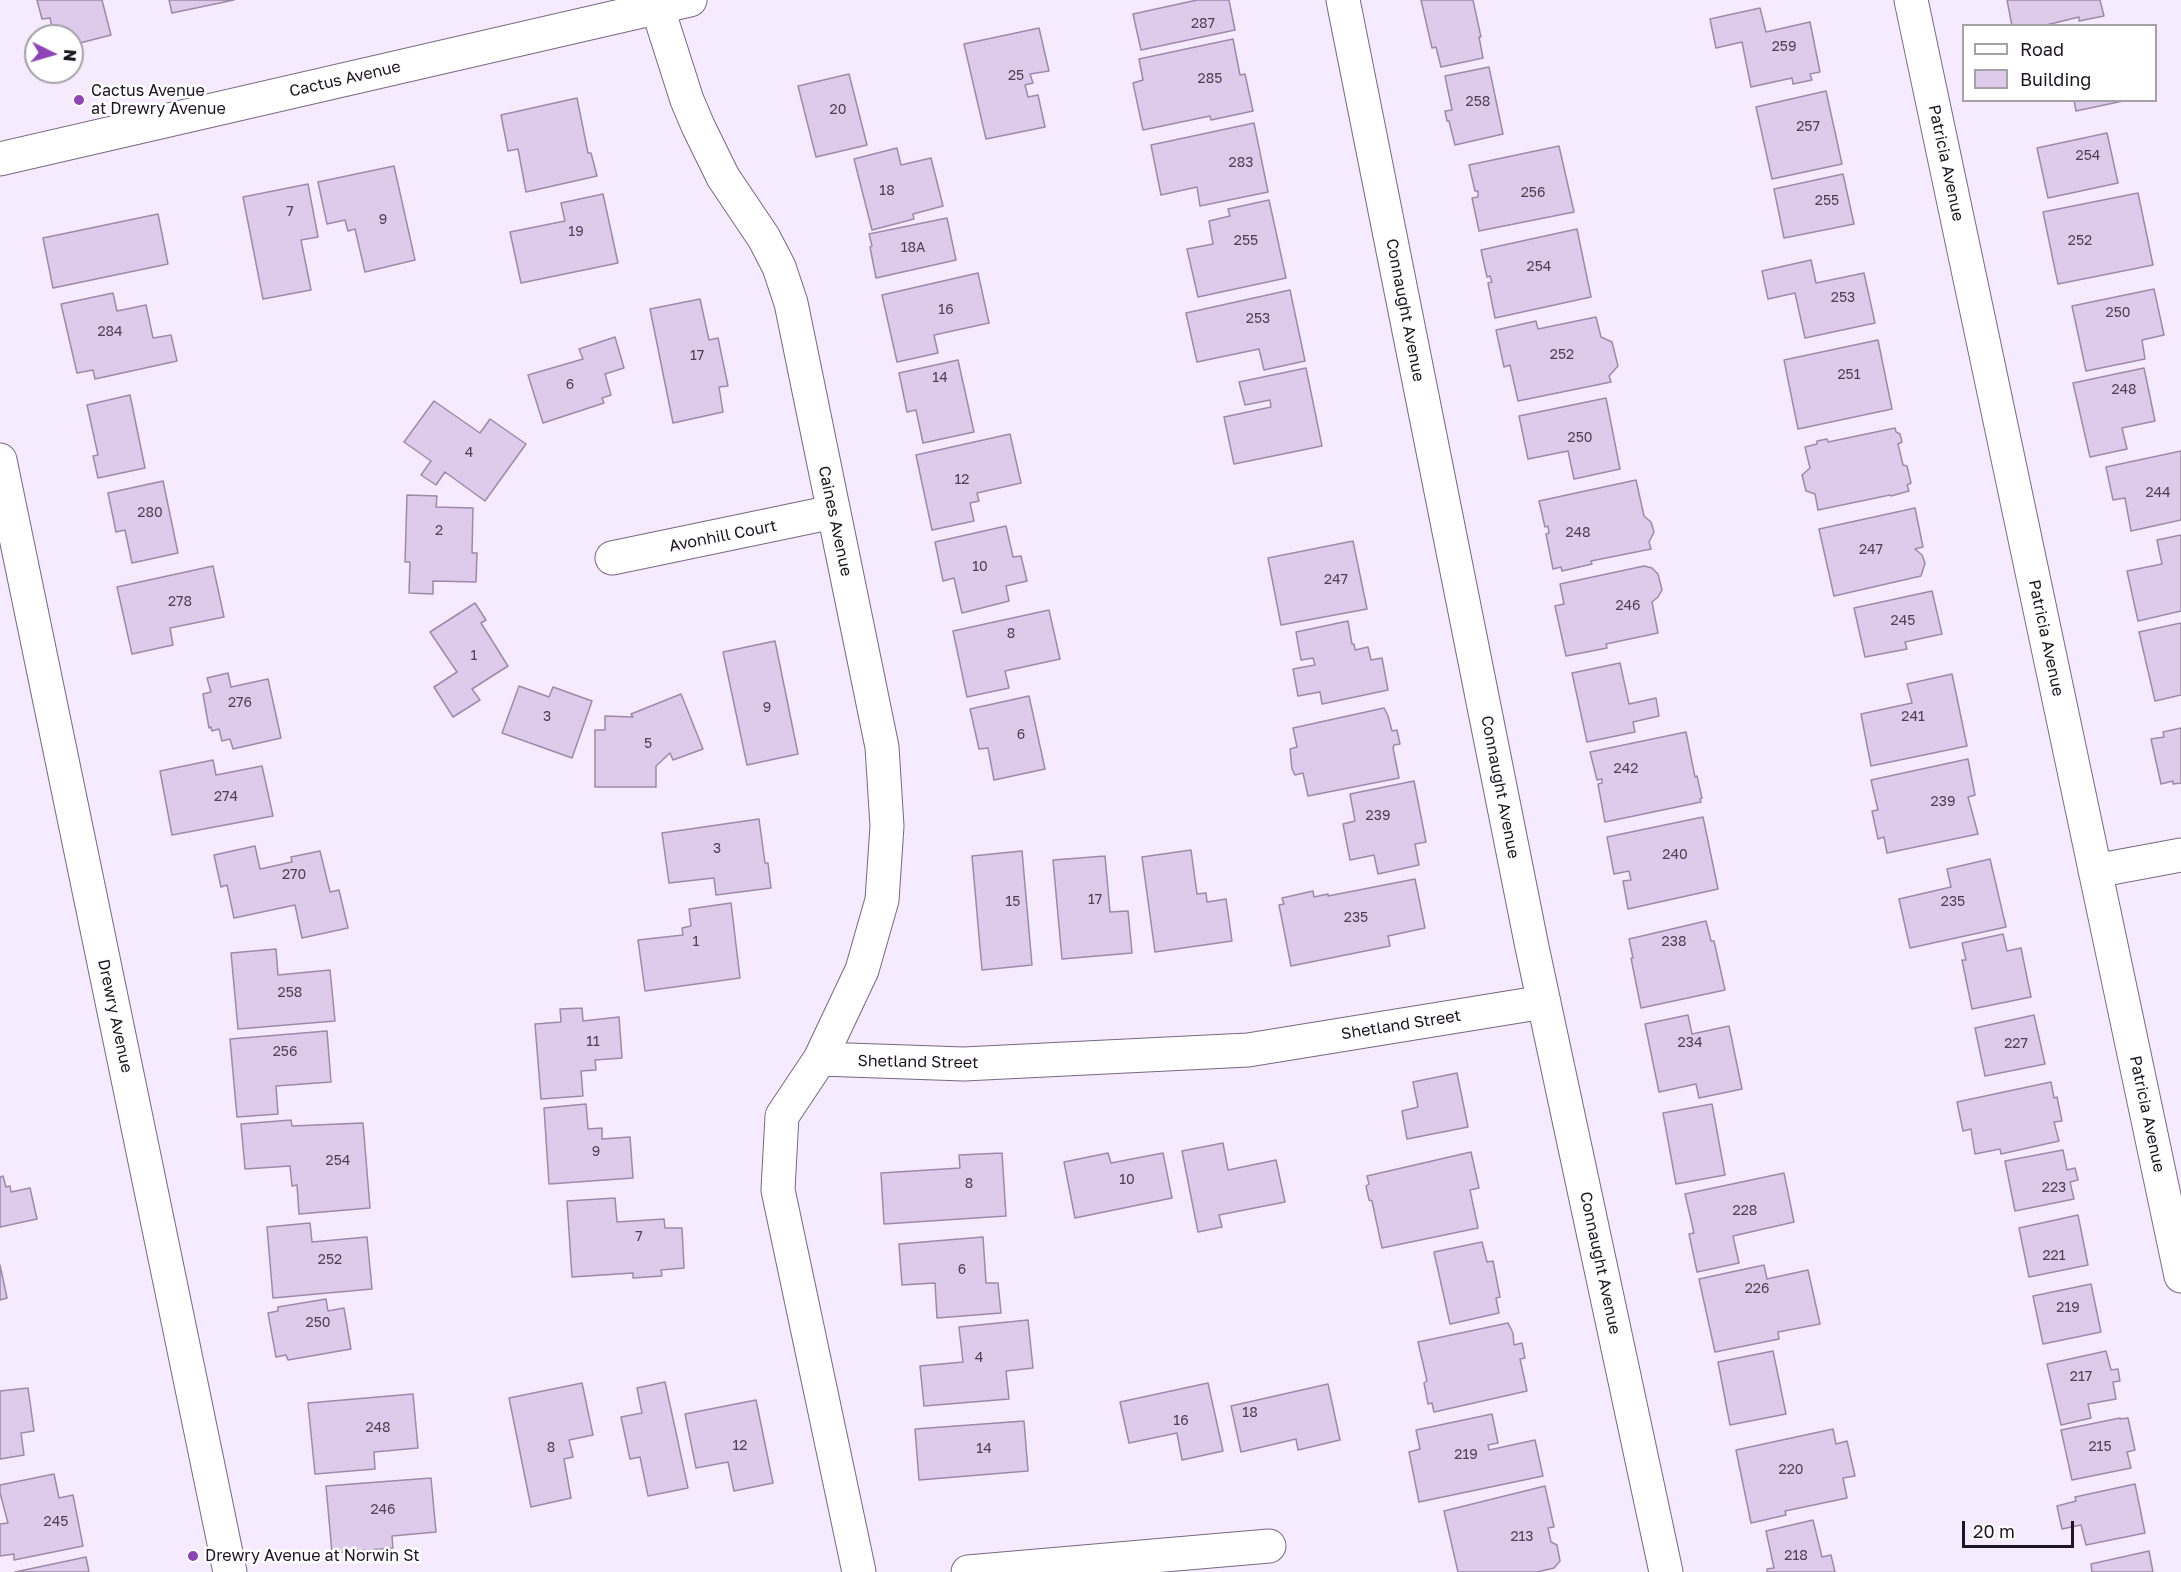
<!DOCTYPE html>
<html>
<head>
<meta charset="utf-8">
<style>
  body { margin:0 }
  #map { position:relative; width:2181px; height:1572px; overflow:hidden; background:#f6eafe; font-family:"Golos Text",sans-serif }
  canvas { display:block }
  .legend { position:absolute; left:1962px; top:24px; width:195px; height:78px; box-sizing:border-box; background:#fff; border:2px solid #a5a1a6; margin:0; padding:8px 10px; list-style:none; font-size:18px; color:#1d1521 }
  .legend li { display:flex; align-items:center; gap:12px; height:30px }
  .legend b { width:30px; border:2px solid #a5a1a6 }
  .north { position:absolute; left:24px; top:24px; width:60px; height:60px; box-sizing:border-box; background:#fff; border:2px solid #a5a1a6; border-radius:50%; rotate:95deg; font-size:16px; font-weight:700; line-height:24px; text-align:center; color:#1d1521 }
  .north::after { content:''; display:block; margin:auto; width:21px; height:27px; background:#8f44b5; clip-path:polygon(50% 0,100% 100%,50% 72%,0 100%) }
  .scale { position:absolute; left:1962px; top:1521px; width:112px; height:27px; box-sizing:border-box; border:3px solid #1d1521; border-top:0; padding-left:8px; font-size:18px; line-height:21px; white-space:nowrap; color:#1d1521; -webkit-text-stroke:4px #fff; paint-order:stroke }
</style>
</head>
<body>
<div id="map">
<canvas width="2181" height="1572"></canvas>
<ul class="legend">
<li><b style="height:8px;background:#fff"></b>Road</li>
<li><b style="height:16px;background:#decaeb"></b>Building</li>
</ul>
<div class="north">N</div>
<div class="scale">20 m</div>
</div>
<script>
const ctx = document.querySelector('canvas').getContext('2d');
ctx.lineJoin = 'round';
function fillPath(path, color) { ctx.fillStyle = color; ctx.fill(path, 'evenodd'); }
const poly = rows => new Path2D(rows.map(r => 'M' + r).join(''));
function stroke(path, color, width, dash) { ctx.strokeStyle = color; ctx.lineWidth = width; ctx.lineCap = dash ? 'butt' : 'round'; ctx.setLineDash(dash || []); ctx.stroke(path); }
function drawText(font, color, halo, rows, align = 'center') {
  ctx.font = font + ' "Golos Text",sans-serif'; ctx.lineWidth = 5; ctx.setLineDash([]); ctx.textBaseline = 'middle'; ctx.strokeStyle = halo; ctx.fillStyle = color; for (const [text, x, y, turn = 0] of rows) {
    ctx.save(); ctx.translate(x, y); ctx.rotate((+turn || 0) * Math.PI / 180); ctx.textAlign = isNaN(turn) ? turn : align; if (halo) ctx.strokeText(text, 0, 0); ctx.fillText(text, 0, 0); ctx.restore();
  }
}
const building = poly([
  [37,0,102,0,111,35,72,45,72,36,54,36,50,18,42,19,37,0],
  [169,0,234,0,172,13,169,0],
  [1197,0,1229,0,1235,30,1141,50,1133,14,1197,0],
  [1421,0,1473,0,1481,37,1479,37,1483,58,1441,67,1436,47,1432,48,1421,0],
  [2007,0,2100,0,2104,16,2079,21,2079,17,2042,26,2012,26,2007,0],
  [1760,8,1766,32,1810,22,1820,72,1810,74,1812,80,1793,84,1792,78,1751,87,1742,42,1716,48,1710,19,1760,8],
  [1039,28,1049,71,1030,74,1033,83,1025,85,1028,97,1038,95,1045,127,986,139,964,44,1039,28],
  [1233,39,1240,75,1245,74,1253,111,1211,120,1210,116,1143,130,1133,83,1143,80,1139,59,1233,39],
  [1489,67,1503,134,1455,145,1449,121,1447,121,1445,111,1452,110,1445,76,1489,67],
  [849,74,867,145,816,157,798,86,849,74],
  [1826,91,1842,164,1772,179,1756,107,1826,91],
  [577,98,588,153,591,153,597,176,526,192,518,149,508,151,501,115,577,98],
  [2074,100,2123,100,2123,101,2076,111,2074,100],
  [1254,123,1268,192,1200,206,1197,187,1161,195,1151,145,1254,123],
  [2107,133,2118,183,2048,198,2037,148,2107,133],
  [1559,146,1574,212,1479,231,1472,198,1478,197,1478,191,1475,191,1469,165,1559,146],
  [897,148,901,165,931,158,943,206,913,214,914,219,872,230,854,159,897,148],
  [394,166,415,260,365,272,355,229,348,231,345,220,327,224,318,182,394,166],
  [1843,174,1854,224,1784,238,1774,189,1843,174],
  [308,184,318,237,301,240,311,290,263,299,243,197,308,184],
  [2138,193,2153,265,2058,284,2043,212,2138,193],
  [603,194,618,263,521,283,510,232,565,221,561,203,603,194],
  [1269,200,1286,278,1198,297,1187,249,1213,244,1209,221,1230,216,1228,209,1269,200],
  [158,214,168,264,53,288,43,238,158,214],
  [947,218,956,260,876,278,870,247,872,246,869,234,947,218],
  [1577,229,1591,297,1495,318,1488,283,1492,282,1490,276,1487,277,1481,250,1577,229],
  [1811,260,1816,283,1864,273,1875,323,1805,338,1795,293,1768,299,1762,271,1811,260],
  [978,273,989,323,934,335,938,353,897,362,882,295,978,273],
  [2154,289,2164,335,2142,340,2145,359,2086,371,2072,306,2154,289],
  [1290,290,1305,361,1264,370,1259,349,1197,362,1186,313,1290,290],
  [113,293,117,311,146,305,153,338,171,335,177,361,95,379,93,370,77,373,61,304,113,293],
  [700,299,709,340,718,338,728,386,719,387,723,412,673,423,650,309,700,299],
  [1596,317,1601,337,1612,342,1618,366,1609,376,1611,382,1518,401,1510,365,1504,367,1496,330,1536,321,1538,329,1596,317],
  [615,337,624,368,605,374,611,395,602,398,604,403,543,423,528,375,583,359,579,349,615,337],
  [1878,340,1892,409,1798,429,1784,360,1878,340],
  [958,360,974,432,923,443,916,410,907,412,899,373,958,360],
  [1306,368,1322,446,1234,464,1224,417,1271,407,1270,400,1245,405,1239,382,1306,368],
  [2144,368,2155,421,2122,428,2127,449,2090,457,2073,383,2144,368],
  [130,395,145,468,98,478,93,456,98,455,87,405,130,395],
  [1606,398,1620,469,1574,479,1568,451,1528,459,1519,416,1606,398],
  [434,401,480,433,490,419,526,444,485,501,445,472,436,485,421,475,431,461,404,442,434,401],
  [1895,428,1896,432,1900,434,1902,442,1898,444,1903,465,1907,466,1911,483,1907,485,1909,491,1891,496,1890,495,1818,510,1815,494,1806,491,1802,475,1810,468,1805,447,1817,444,1817,441,1827,439,1828,442,1895,428],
  [1010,434,1021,483,977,493,979,501,970,503,974,521,932,530,916,455,1010,434],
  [2181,451,2181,520,2131,531,2125,498,2113,500,2106,467,2181,451],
  [1636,480,1644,516,1651,522,1654,532,1649,542,1651,549,1591,561,1592,564,1562,571,1561,567,1553,569,1546,534,1549,533,1548,526,1545,527,1539,501,1636,480],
  [163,481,178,553,132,563,125,530,116,532,108,493,163,481],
  [407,495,437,496,436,507,473,508,472,553,477,553,476,582,433,581,433,594,409,593,410,562,405,562,407,495],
  [1915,508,1923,547,1915,549,1922,555,1925,563,1921,576,1834,596,1819,529,1915,508],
  [1006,526,1013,557,1021,556,1027,581,1006,586,1009,601,962,613,954,578,943,581,935,542,1006,526],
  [2181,535,2181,611,2138,621,2127,571,2162,564,2157,540,2181,535],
  [1353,541,1367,609,1281,625,1268,558,1353,541],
  [213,566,224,617,170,628,173,645,132,654,117,587,213,566],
  [1644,566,1652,568,1658,574,1662,590,1658,597,1652,602,1658,633,1606,644,1607,648,1566,656,1555,606,1564,604,1560,584,1644,566],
  [1932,591,1942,634,1905,642,1907,649,1865,657,1854,608,1932,591],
  [475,603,486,620,481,623,508,666,472,689,480,700,453,717,434,687,457,672,430,632,475,603],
  [1049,610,1060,659,1005,671,1009,688,967,697,953,631,1049,610],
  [1348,621,1352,644,1354,644,1355,650,1368,647,1371,660,1382,658,1388,690,1322,704,1320,692,1298,696,1293,669,1315,665,1313,658,1301,660,1296,632,1348,621],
  [2181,623,2181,695,2155,701,2139,632,2181,623],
  [775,641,798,754,747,765,723,652,775,641],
  [1620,663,1629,704,1656,698,1659,716,1633,722,1635,732,1587,742,1572,673,1620,663],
  [228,673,231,687,268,679,281,738,233,749,230,739,222,741,219,729,212,731,211,727,209,728,203,694,211,692,207,678,228,673],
  [1952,674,1967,746,1871,766,1861,714,1912,703,1907,684,1952,674],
  [519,686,549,697,553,687,592,701,572,758,502,733,519,686],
  [681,694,703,749,673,760,670,753,656,766,656,787,595,787,595,730,605,730,605,716,633,717,631,714,681,694],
  [1029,696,1045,769,994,780,988,748,979,749,970,709,1029,696],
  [1384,708,1388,716,1392,731,1397,730,1400,744,1394,745,1393,748,1399,778,1308,796,1303,773,1295,775,1292,769,1290,749,1297,747,1293,728,1384,708],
  [2181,728,2181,783,2173,784,2173,781,2161,784,2151,739,2164,737,2163,732,2181,728],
  [1686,732,1695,777,1697,776,1702,798,1700,799,1701,802,1605,822,1598,784,1602,783,1602,779,1597,780,1590,752,1686,732],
  [1968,759,1975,795,1968,797,1978,834,1887,853,1884,837,1878,839,1872,811,1878,810,1871,780,1968,759],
  [213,760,216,775,262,766,273,816,172,835,160,771,213,760],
  [1414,781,1426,842,1415,844,1419,865,1378,874,1374,855,1350,860,1343,824,1355,821,1350,794,1414,781],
  [1703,817,1718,889,1628,909,1623,881,1631,880,1629,871,1614,874,1607,837,1703,817],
  [759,819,765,863,768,863,771,888,716,895,714,878,669,883,662,833,759,819],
  [255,846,260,869,292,862,291,857,320,851,330,892,339,890,348,928,302,938,295,905,234,918,227,885,221,887,214,855,255,846],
  [1191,850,1197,894,1206,893,1207,902,1226,899,1232,941,1155,952,1142,857,1191,850],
  [1022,851,1032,965,982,970,972,856,1022,851],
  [1105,856,1110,912,1128,911,1132,953,1062,959,1053,860,1105,856],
  [1990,859,2006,927,1910,948,1899,899,1951,887,1947,869,1990,859],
  [1415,879,1425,928,1388,936,1390,946,1291,966,1279,905,1284,904,1282,898,1313,891,1314,897,1328,894,1328,896,1415,879],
  [731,903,740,978,645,991,638,940,683,935,682,928,691,926,689,909,731,903],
  [1706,921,1711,941,1714,941,1725,990,1641,1008,1631,958,1633,958,1629,939,1706,921],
  [2003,934,2007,951,2021,948,2031,997,1972,1009,1962,960,1966,960,1962,943,2003,934],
  [276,949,278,975,330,970,335,1021,238,1029,231,953,276,949],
  [582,1008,583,1021,619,1017,622,1058,595,1060,596,1070,581,1071,583,1096,541,1099,535,1024,561,1022,560,1009,582,1008],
  [1688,1015,1692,1034,1729,1026,1742,1089,1699,1098,1696,1084,1659,1092,1645,1024,1688,1015],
  [2034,1015,2045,1064,1985,1076,1975,1028,2034,1015],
  [327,1031,331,1082,276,1086,278,1114,237,1117,230,1039,327,1031],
  [1457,1073,1468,1127,1407,1139,1402,1111,1418,1107,1413,1082,1457,1073],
  [2051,1082,2054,1098,2057,1097,2062,1121,2054,1122,2059,1141,2001,1154,2000,1149,1975,1154,1971,1129,1963,1131,1957,1102,2051,1082],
  [586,1104,588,1129,602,1128,602,1139,630,1137,633,1178,549,1184,544,1108,586,1104],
  [1712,1104,1725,1175,1676,1184,1663,1113,1712,1104],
  [291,1120,292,1126,363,1123,370,1208,299,1214,297,1185,292,1186,290,1166,245,1169,241,1124,291,1120],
  [1223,1143,1228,1170,1276,1160,1285,1202,1219,1215,1222,1227,1198,1232,1182,1151,1223,1143],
  [2063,1150,2067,1170,2075,1168,2078,1180,2070,1182,2074,1199,2015,1211,2005,1161,2063,1150],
  [1471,1152,1479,1188,1470,1190,1478,1228,1382,1248,1372,1201,1369,1200,1366,1186,1369,1184,1367,1176,1471,1152],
  [1002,1153,1006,1216,884,1224,881,1173,960,1168,959,1155,1002,1153],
  [1108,1153,1111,1163,1163,1153,1172,1198,1075,1218,1064,1162,1108,1153],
  [1784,1173,1794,1222,1733,1236,1739,1263,1697,1272,1689,1234,1694,1233,1685,1194,1784,1173],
  [3,1176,6,1187,10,1186,11,1192,30,1188,37,1219,0,1227,0,1177,3,1176],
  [615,1198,617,1222,664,1219,665,1228,682,1228,684,1268,661,1270,662,1276,633,1278,633,1273,572,1277,567,1201,615,1198],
  [2078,1215,2088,1265,2029,1277,2019,1228,2078,1215],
  [310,1223,312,1242,367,1237,372,1289,273,1298,267,1227,310,1223],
  [983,1237,986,1283,998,1283,1001,1313,937,1318,935,1283,902,1285,899,1244,983,1237],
  [1482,1242,1487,1262,1493,1261,1500,1297,1496,1298,1499,1313,1450,1324,1434,1252,1482,1242],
  [0,1265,7,1298,0,1300,0,1265],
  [1764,1265,1767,1279,1808,1270,1820,1324,1778,1332,1779,1339,1715,1352,1699,1279,1764,1265],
  [2091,1284,2101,1332,2043,1344,2033,1296,2091,1284],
  [326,1299,328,1311,344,1308,351,1349,288,1360,286,1355,276,1357,268,1313,278,1311,278,1307,326,1299],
  [1028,1320,1033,1368,1006,1371,1009,1399,924,1406,920,1366,963,1362,959,1327,1028,1320],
  [1508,1323,1513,1333,1514,1345,1522,1343,1525,1358,1520,1359,1527,1391,1434,1412,1432,1403,1428,1404,1424,1383,1427,1381,1418,1342,1508,1323],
  [1773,1351,1786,1414,1730,1425,1718,1362,1773,1351],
  [2106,1351,2111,1370,2118,1369,2120,1381,2113,1382,2116,1399,2088,1404,2091,1418,2061,1425,2047,1364,2106,1351],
  [665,1382,688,1488,648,1496,640,1457,630,1459,621,1417,642,1413,637,1388,665,1382],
  [582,1383,593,1435,569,1440,573,1457,564,1459,571,1498,531,1507,509,1398,582,1383],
  [1208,1383,1223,1451,1182,1460,1177,1433,1129,1443,1120,1402,1208,1383],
  [1328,1384,1340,1440,1298,1450,1296,1439,1241,1452,1231,1406,1328,1384],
  [28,1388,34,1431,21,1433,24,1455,0,1459,0,1391,28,1388],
  [413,1394,418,1448,374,1452,375,1469,315,1474,308,1403,413,1394],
  [756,1400,773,1483,734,1491,728,1462,696,1468,685,1414,756,1400],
  [1492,1414,1498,1443,1488,1445,1489,1450,1535,1440,1543,1476,1419,1502,1409,1452,1420,1449,1416,1430,1492,1414],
  [2120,1418,2120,1419,2128,1418,2135,1450,2127,1452,2131,1468,2072,1480,2061,1430,2120,1418],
  [1024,1421,1028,1471,919,1480,915,1429,1024,1421],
  [1833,1429,1836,1444,1847,1441,1855,1476,1843,1478,1847,1498,1785,1511,1786,1515,1751,1523,1736,1450,1833,1429],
  [54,1474,59,1498,73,1495,83,1546,14,1560,14,1554,0,1556,0,1524,8,1523,0,1493,0,1485,54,1474],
  [431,1478,436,1532,392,1536,393,1548,332,1553,326,1486,431,1478],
  [2135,1484,2145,1533,2086,1545,2081,1525,2062,1529,2057,1506,2076,1501,2075,1497,2135,1484],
  [1545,1486,1554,1527,1548,1528,1551,1542,1557,1545,1560,1561,1554,1568,1537,1572,1458,1572,1444,1511,1545,1486],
  [1813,1520,1822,1557,1831,1555,1835,1572,1767,1572,1767,1569,1774,1568,1766,1531,1813,1520],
  [2149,1551,2153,1572,2092,1572,2091,1564,2149,1551],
  [86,1557,89,1572,15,1572,86,1557]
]);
fillPath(building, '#decaeb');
stroke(building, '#9d8aa9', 1.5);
const minor = poly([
  [655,0,687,100,698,126,723,177,764,238,779,267,791,303,882,747,887,826,882,900,862,970,820,1059,782,1116,778,1190,859,1572],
  [1343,0,1532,947,1666,1572],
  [1911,0,2181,1276],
  [0,159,690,0],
  [0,460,230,1572],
  [612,558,833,512],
  [2095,871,2181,855],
  [820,1059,964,1064,1248,1050,1544,1002],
  [968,1572,1269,1546]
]);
stroke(minor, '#786783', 35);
stroke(minor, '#fff', 33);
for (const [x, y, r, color] of [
  [79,100,6,"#8f44b5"],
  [193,1556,6,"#8f44b5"]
]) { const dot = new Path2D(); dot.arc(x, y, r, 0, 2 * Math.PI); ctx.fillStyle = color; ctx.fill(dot); stroke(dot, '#fff', 2); }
drawText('14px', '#4d4254', null, [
  ["287",1203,24],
  ["259",1784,47],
  ["25",1016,76],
  ["285",1210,79],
  ["258",1478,102],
  ["20",838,110],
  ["257",1808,127],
  ["254",2088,156],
  ["283",1241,163],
  ["18",887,191],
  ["256",1533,193],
  ["255",1827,201],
  ["7",290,212],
  ["9",383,220],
  ["19",576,232],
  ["255",1246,241],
  ["252",2080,241],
  ["18A",913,248],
  ["254",1539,267],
  ["253",1843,298],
  ["16",946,310],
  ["250",2118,313],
  ["253",1258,319],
  ["284",110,332],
  ["252",1562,355],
  ["17",697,356],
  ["251",1849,375],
  ["14",940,378],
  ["6",570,385],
  ["248",2124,390],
  ["250",1580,438],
  ["4",469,453],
  ["12",962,480],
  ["244",2158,493],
  ["280",150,513],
  ["2",439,531],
  ["248",1578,533],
  ["247",1871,550],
  ["10",980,567],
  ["247",1336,580],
  ["278",180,602],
  ["246",1628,606],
  ["245",1903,621],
  ["8",1011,634],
  ["1",474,656],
  ["276",240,703],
  ["9",767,708],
  ["3",547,717],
  ["241",1913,717],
  ["6",1021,735],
  ["5",648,744],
  ["242",1626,769],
  ["274",226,797],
  ["239",1943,802],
  ["239",1378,816],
  ["3",717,849],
  ["240",1675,855],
  ["270",294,875],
  ["17",1095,900],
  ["15",1013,902],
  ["235",1953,902],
  ["235",1356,918],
  ["1",696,942],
  ["238",1674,942],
  ["258",290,993],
  ["11",593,1042],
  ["234",1690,1043],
  ["227",2016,1044],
  ["256",285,1052],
  ["9",596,1152],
  ["254",338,1161],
  ["10",1127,1180],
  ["8",969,1184],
  ["223",2054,1188],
  ["228",1745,1211],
  ["7",639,1237],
  ["221",2054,1256],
  ["252",330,1260],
  ["6",962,1270],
  ["226",1757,1289],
  ["219",2068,1308],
  ["250",318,1323],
  ["4",979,1358],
  ["217",2081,1377],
  ["18",1250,1413],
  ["16",1181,1421],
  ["248",378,1428],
  ["12",740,1446],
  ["215",2100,1447],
  ["8",551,1448],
  ["14",984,1449],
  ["219",1466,1455],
  ["220",1791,1470],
  ["246",383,1510],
  ["245",56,1522],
  ["213",1522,1537],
  ["218",1796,1556]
]);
drawText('16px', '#1d1521', '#fff', [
  ["Cactus Avenue",345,79,-13],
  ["Patricia Avenue",1946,163,78],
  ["Connaught Avenue",1405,310,79],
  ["Caines Avenue",835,521,78],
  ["Avonhill Court",723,536,-11],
  ["Patricia Avenue",2046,638,78],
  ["Connaught Avenue",1500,787,79],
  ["Drewry Avenue",115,1016,78],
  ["Shetland Street",1401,1025,-9],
  ["Shetland Street",918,1062,1],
  ["Patricia Avenue",2147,1114,78],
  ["Connaught Avenue",1600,1263,78]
]);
drawText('16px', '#1d1521', '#fff', [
  ["Cactus Avenue",91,91],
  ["at Drewry Avenue",91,109],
  ["Drewry Avenue at Norwin St",205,1556]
], 'left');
</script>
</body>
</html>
